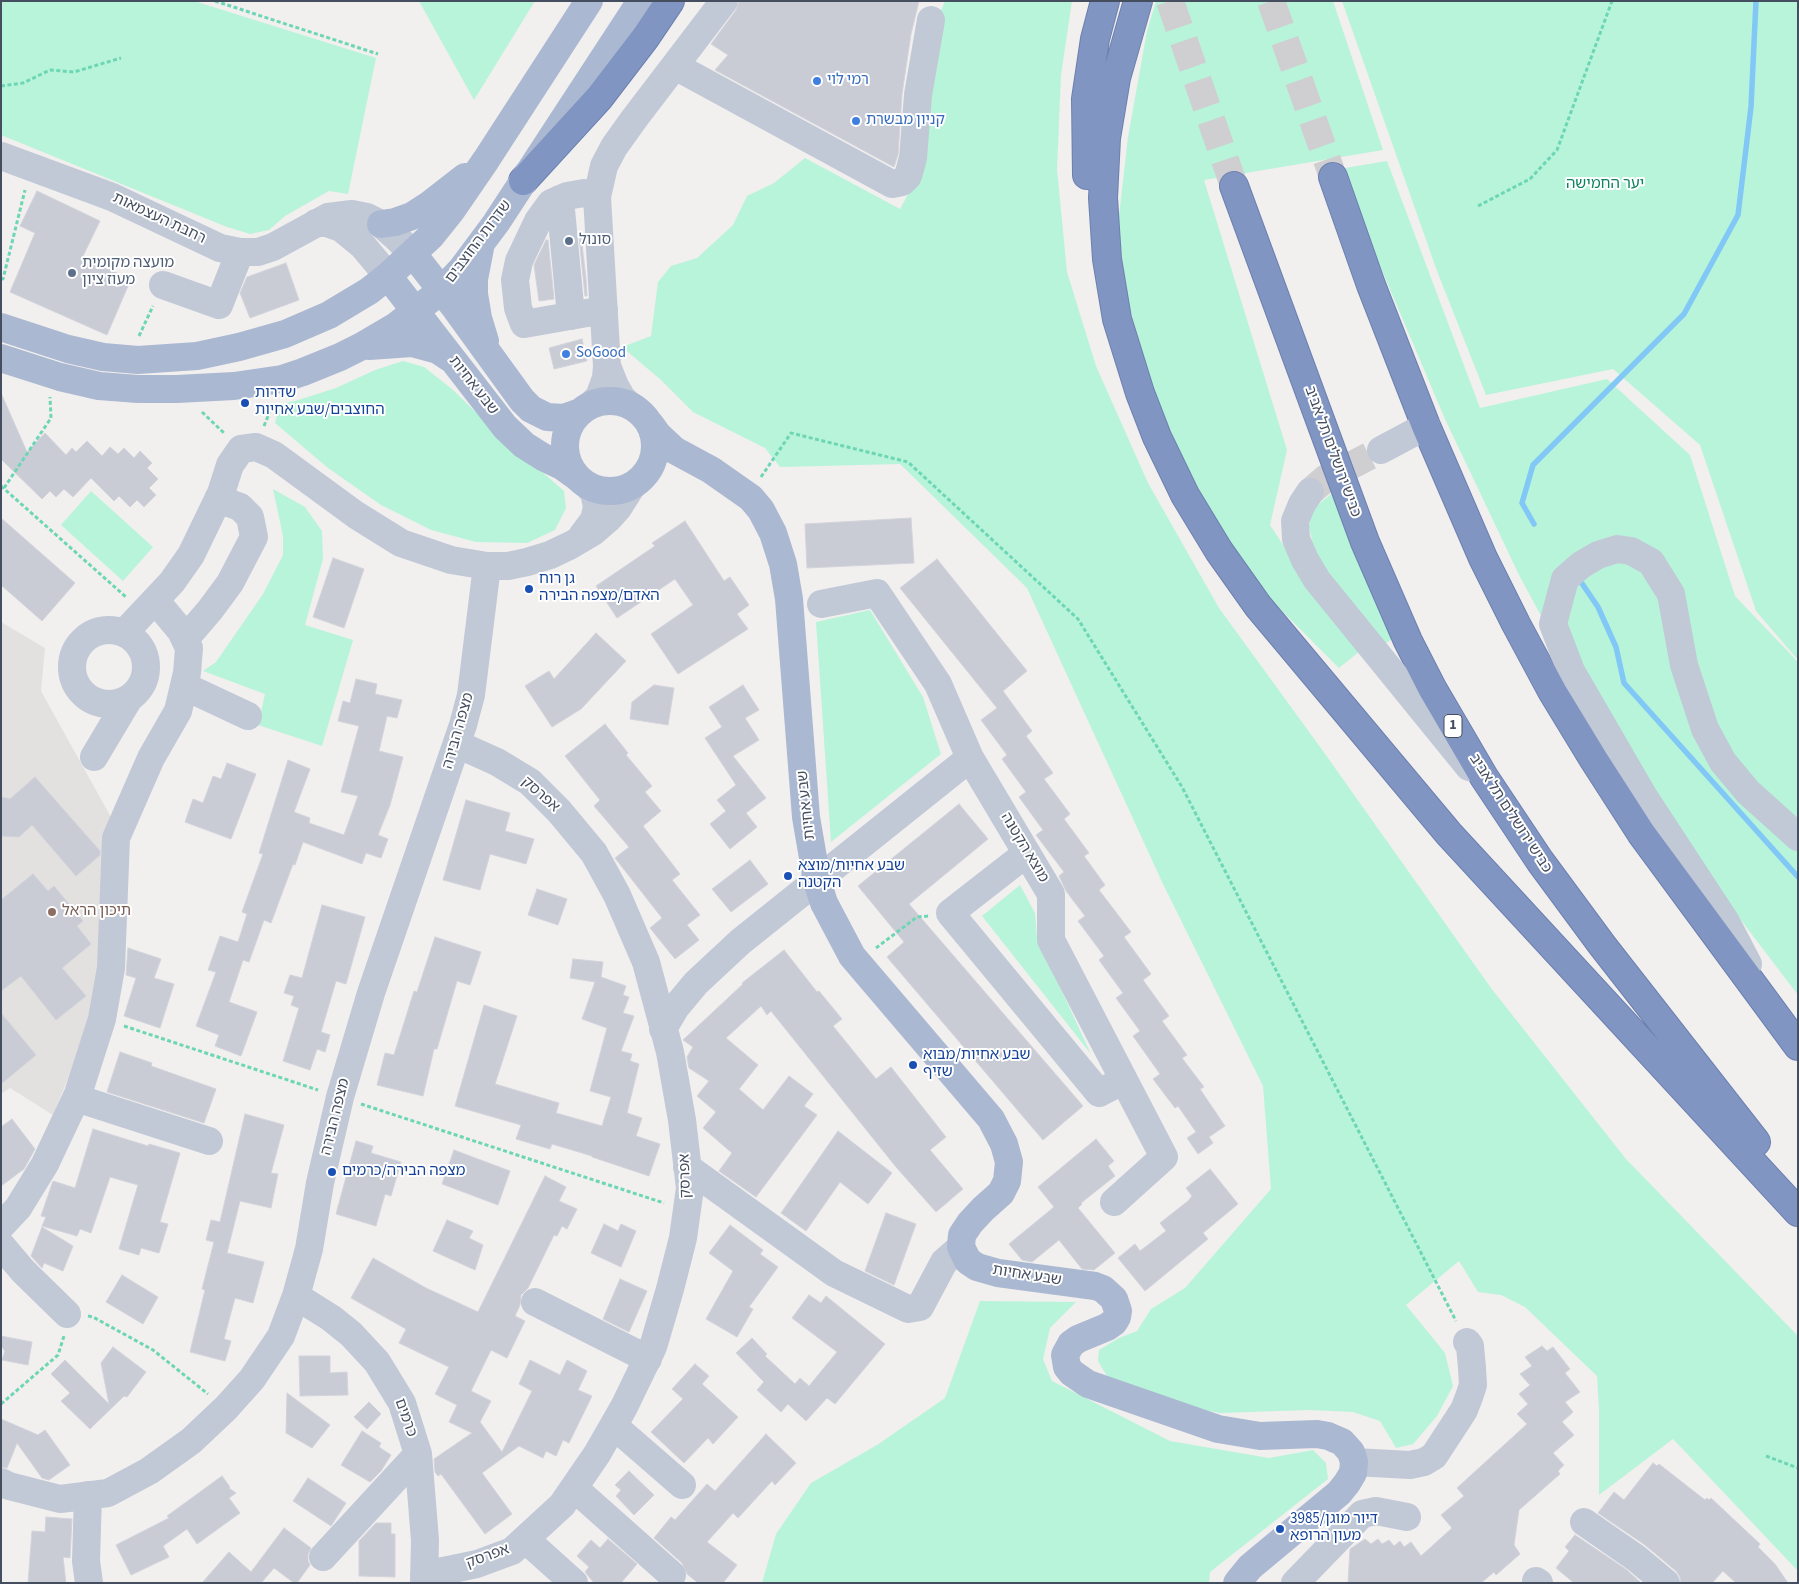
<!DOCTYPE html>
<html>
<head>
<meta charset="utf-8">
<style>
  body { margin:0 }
  #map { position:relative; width:1799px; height:1584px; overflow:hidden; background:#f2efef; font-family:"Source Sans 3",sans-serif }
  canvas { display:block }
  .frame { position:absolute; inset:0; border:2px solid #454e5f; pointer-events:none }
</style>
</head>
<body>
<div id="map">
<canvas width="1799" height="1584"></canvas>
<div class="frame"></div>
</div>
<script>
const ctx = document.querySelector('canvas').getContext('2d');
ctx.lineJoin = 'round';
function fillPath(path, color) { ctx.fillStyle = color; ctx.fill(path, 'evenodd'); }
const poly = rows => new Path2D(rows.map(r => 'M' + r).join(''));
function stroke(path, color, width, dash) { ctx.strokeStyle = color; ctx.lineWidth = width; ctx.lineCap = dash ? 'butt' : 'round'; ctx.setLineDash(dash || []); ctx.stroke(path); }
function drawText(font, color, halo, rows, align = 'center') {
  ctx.font = font + ' "Source Sans 3","Noto Sans Hebrew",sans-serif'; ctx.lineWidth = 4; ctx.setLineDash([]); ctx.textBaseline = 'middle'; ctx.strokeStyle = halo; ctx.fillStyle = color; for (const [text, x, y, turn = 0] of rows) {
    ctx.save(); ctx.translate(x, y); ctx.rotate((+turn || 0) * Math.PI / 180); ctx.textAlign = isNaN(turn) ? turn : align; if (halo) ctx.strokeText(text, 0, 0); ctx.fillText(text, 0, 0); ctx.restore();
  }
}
fillPath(poly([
  [1,622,45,648,41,691,112,819,100,959,89,1028,53,1115,10,1088,1,1094]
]), '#e3e0e0');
fillPath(poly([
  [1,1,194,1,376,58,348,194,329,191,285,216,269,230,250,234,227,227,1,135],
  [419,1,535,1,474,100],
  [945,1,1072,1,1061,75,1057,169,1067,272,1096,366,1148,483,1219,608,1323,751,1491,988,1626,1159,1798,1336,1798,1571,1673,1439,1599,1495,1599,1409,1597,1376,1525,1307,1501,1295,1478,1292,1459,1261,1406,1305,1445,1353,1453,1386,1437,1416,1413,1444,1396,1448,1380,1421,1353,1412,1308,1410,1220,1413,1146,1400,1108,1378,1098,1361,1099,1350,1119,1338,1137,1331,1151,1309,1185,1288,1271,1189,1263,1086,1163,884,1027,588,900,464,780,467,765,448,693,412,661,380,622,347,651,336,658,282,671,266,697,258,733,225,747,196,774,183,805,158,900,209,919,174,940,13],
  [1156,1,1333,1,1383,150,1204,180,1287,450,1270,525,1311,587,1360,651,1339,668,1264,593,1218,524,1186,466,1154,391,1127,299,1118,225,1128,137,1147,31],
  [1342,1,1798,1,1798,660,1756,611,1700,445,1613,369,1486,395,1437,271],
  [1387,161,1480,408,1607,379,1690,455,1735,596,1798,662,1798,995,1689,852,1590,706,1520,577,1445,419,1339,169],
  [403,361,424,367,452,389,494,430,564,491,566,508,555,530,527,543,476,542,431,530,381,505,328,468,275,423,280,404,295,401,336,388,375,370],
  [273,489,305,507,322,531,323,559,305,625,353,640,322,746,258,725,265,694,203,671,216,662,263,594,283,555,283,536],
  [91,491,153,547,123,581,61,525],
  [1331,494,1394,638,1383,645,1330,580,1314,550,1309,526,1313,509],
  [870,610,923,697,941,754,831,842,816,622],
  [1020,885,1035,913,1037,938,1091,1054,982,916],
  [980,1301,1076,1302,1050,1328,1043,1359,1052,1381,1170,1441,1269,1458,1313,1450,1326,1463,1328,1479,1210,1572,1209,1583,762,1583,776,1534,811,1483,877,1445,945,1398]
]), '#b8f4da');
stroke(poly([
  [1534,524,1522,503,1533,465,1684,314,1738,215,1751,107,1756,1],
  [1581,582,1598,607,1616,647,1624,683,1798,877]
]), '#81c8f6', 5.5);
const building = poly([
  [739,1,919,1,911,34,902,94,898,155,894,167,715,70,728,55,711,44,736,10,739,1],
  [37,191,100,221,82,258,131,279,107,335,10,292,35,233,20,226,37,191],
  [579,236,581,236,586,279,587,296,585,296,579,236],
  [546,240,548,240,554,299,539,301,534,265,546,240],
  [286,263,299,300,250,318,240,293,247,277,286,263],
  [582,339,587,361,554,369,549,348,582,339],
  [1,393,27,452,45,433,66,455,72,448,76,452,87,441,102,456,110,447,118,454,124,448,134,458,140,451,152,463,147,468,158,479,149,488,156,495,144,507,137,500,130,507,119,496,114,501,91,478,73,497,64,489,56,497,50,491,42,499,1,459,1,393],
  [1,518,75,583,42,621,1,585,1,518],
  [911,518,914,563,807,568,805,524,911,518],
  [685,521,724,581,730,577,749,605,737,614,748,629,678,674,651,634,693,605,675,579,617,618,596,586,655,546,652,543,685,521],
  [333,558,364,569,344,628,313,617,333,558],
  [937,559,1027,671,1003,691,1032,731,1026,736,1053,773,1044,779,1070,814,1064,819,1089,853,1084,856,1105,885,1099,890,1131,932,1124,937,1151,974,1143,980,1169,1016,1162,1021,1187,1055,1182,1058,1204,1087,1200,1089,1225,1126,1209,1137,1213,1143,1198,1154,1187,1138,1196,1132,1178,1106,1175,1108,1153,1079,1160,1074,1133,1036,1140,1031,1116,998,1123,993,1099,960,1104,956,1078,921,1085,916,1066,891,1059,876,1064,872,1036,835,1043,830,1019,797,1026,792,1002,759,1007,755,981,720,997,708,900,588,937,559],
  [596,633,626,661,581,709,552,727,525,686,549,671,554,679,596,633],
  [356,679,377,684,375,694,402,700,397,718,387,716,379,751,403,757,390,805,378,835,388,839,381,858,366,853,362,864,303,842,295,865,293,864,271,923,264,920,249,962,243,960,229,1002,257,1012,241,1056,215,1046,219,1035,196,1026,216,972,208,970,220,936,238,942,247,914,242,912,263,854,259,853,288,760,310,769,294,812,310,818,309,823,344,835,358,796,341,792,359,726,338,721,343,701,350,703,356,679],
  [654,685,674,688,668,725,630,719,632,702,654,685],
  [743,685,759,710,745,718,759,740,733,756,766,798,746,813,757,827,730,849,710,824,726,811,717,800,736,785,705,738,722,727,709,707,743,685],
  [605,724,628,753,626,755,652,786,645,792,661,811,643,826,680,874,672,880,700,915,687,925,699,940,675,959,650,928,662,918,615,858,629,847,594,806,600,800,565,756,605,724],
  [227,763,256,774,231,839,185,822,193,799,203,803,213,776,221,779,227,763],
  [35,777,100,851,100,855,76,876,32,825,19,837,1,836,1,797,10,799,35,777],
  [466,800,510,813,505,831,534,839,526,864,490,854,480,890,443,880,466,800],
  [959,804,988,839,909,904,1083,1106,1043,1140,887,957,904,942,858,886,959,804],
  [750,860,768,884,731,912,712,889,750,860],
  [33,874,48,891,54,886,83,921,77,926,91,944,62,968,86,996,56,1020,21,976,1,991,1,900,33,874],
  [537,889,567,899,558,925,528,915,537,889],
  [322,905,365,917,346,984,336,981,321,1032,330,1035,325,1052,317,1049,310,1070,283,1061,299,1008,291,1005,294,996,284,993,290,975,302,978,322,905],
  [435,937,481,952,470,985,457,981,437,1049,434,1049,423,1096,377,1085,385,1053,394,1055,414,991,417,992,435,937],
  [128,948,161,959,154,978,174,984,160,1028,124,1016,136,978,126,975,128,948],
  [784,950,817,992,819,991,842,1019,833,1026,876,1079,891,1067,946,1137,930,1150,963,1189,936,1212,896,1167,771,1011,767,1015,761,1006,726,1038,758,1065,739,1089,763,1110,789,1076,813,1094,804,1106,817,1115,756,1197,719,1171,732,1153,703,1128,716,1112,697,1096,709,1081,689,1068,687,1057,693,1047,683,1040,743,984,742,983,784,950],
  [573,959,603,962,601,977,626,986,623,995,629,997,623,1013,634,1016,621,1051,632,1054,630,1061,639,1064,627,1113,642,1118,636,1136,660,1144,649,1176,592,1157,592,1156,552,1144,550,1149,516,1139,521,1125,455,1106,484,1005,517,1016,495,1084,559,1103,556,1113,602,1126,611,1097,590,1091,607,1028,582,1019,595,982,570,978,573,959],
  [1,1013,36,1055,1,1084,1,1013],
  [120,1052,152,1063,151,1066,216,1089,204,1123,107,1092,120,1052],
  [245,1114,284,1125,271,1173,278,1174,271,1208,240,1201,227,1253,264,1262,253,1303,235,1298,224,1339,231,1341,225,1361,190,1352,205,1290,202,1289,214,1242,206,1240,211,1220,220,1222,245,1114],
  [12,1119,35,1149,24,1169,1,1186,1,1127,12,1119],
  [93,1129,148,1146,149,1144,180,1153,160,1222,168,1224,159,1253,141,1248,139,1255,119,1249,138,1185,110,1177,91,1233,80,1229,77,1236,42,1226,46,1217,41,1216,53,1181,75,1188,93,1129],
  [838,1131,892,1173,868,1204,840,1182,806,1231,781,1213,838,1131],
  [1096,1139,1114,1161,1108,1166,1115,1176,1081,1203,1082,1204,1078,1208,1115,1253,1094,1270,1082,1269,1059,1240,1032,1262,1022,1260,1009,1244,1054,1207,1038,1187,1096,1139],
  [356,1141,373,1146,371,1153,401,1162,391,1196,385,1194,376,1226,336,1214,356,1141],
  [454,1150,510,1171,498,1205,442,1184,454,1150],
  [1210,1169,1238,1204,1203,1233,1208,1239,1145,1291,1118,1258,1135,1244,1140,1251,1166,1231,1160,1223,1188,1201,1192,1196,1186,1188,1210,1169],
  [545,1176,566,1187,559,1201,577,1209,567,1229,562,1226,557,1236,554,1235,528,1288,521,1295,520,1305,515,1316,525,1321,507,1358,491,1350,471,1391,491,1401,480,1422,502,1452,532,1391,519,1384,530,1360,560,1375,567,1360,587,1371,578,1390,592,1396,569,1443,563,1440,556,1456,546,1451,543,1458,519,1446,482,1473,512,1514,485,1534,441,1474,438,1476,435,1472,434,1459,472,1433,449,1422,457,1405,435,1394,449,1367,399,1343,406,1329,351,1298,373,1258,426,1288,478,1312,545,1176],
  [886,1213,916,1224,894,1285,865,1271,886,1213],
  [447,1220,473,1231,469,1238,483,1245,475,1270,433,1251,447,1220],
  [604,1224,618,1231,621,1224,636,1231,621,1267,591,1253,604,1224],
  [730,1225,763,1250,760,1254,778,1267,749,1307,753,1309,737,1337,706,1319,733,1271,709,1253,730,1225],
  [42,1227,73,1246,63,1271,44,1263,42,1268,31,1256,42,1227],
  [122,1275,158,1297,143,1324,106,1302,122,1275],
  [620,1279,647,1291,629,1332,603,1319,620,1279],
  [809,1295,821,1303,826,1296,885,1344,835,1404,827,1398,806,1421,788,1404,781,1412,757,1390,764,1382,736,1353,752,1338,767,1354,765,1356,795,1384,800,1378,809,1386,837,1352,792,1318,809,1295],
  [1,1336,32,1342,28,1365,2,1360,5,1351,1,1346,1,1336],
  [1542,1346,1547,1351,1553,1347,1570,1369,1565,1373,1580,1392,1565,1402,1573,1412,1562,1422,1574,1435,1553,1453,1564,1465,1558,1471,1560,1474,1519,1510,1514,1545,1520,1554,1496,1575,1494,1572,1481,1583,1348,1583,1350,1549,1365,1539,1371,1544,1378,1539,1382,1544,1389,1540,1394,1546,1400,1541,1404,1547,1411,1542,1421,1556,1452,1528,1441,1515,1464,1496,1457,1488,1527,1424,1517,1414,1528,1404,1519,1394,1530,1385,1520,1374,1532,1366,1525,1357,1542,1346],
  [113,1347,146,1372,127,1397,124,1396,90,1429,61,1401,70,1393,51,1374,65,1360,109,1404,101,1363,113,1347],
  [299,1356,330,1356,330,1373,347,1372,348,1395,300,1396,299,1356],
  [695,1364,709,1376,702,1384,738,1417,713,1444,708,1438,684,1463,651,1432,683,1399,672,1389,695,1364],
  [287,1393,330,1425,312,1448,286,1433,287,1393],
  [369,1402,381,1414,367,1429,354,1417,369,1402],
  [1,1419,38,1435,45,1430,70,1465,49,1480,42,1478,17,1443,7,1468,1,1467,1,1419],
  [362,1431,381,1443,379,1447,391,1455,381,1471,370,1482,341,1465,362,1431],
  [766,1434,796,1463,775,1485,772,1481,738,1518,733,1513,707,1542,737,1565,723,1583,698,1583,687,1574,682,1563,654,1538,671,1517,675,1520,707,1484,715,1491,766,1434],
  [1653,1463,1657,1466,1659,1464,1705,1500,1707,1498,1709,1500,1711,1498,1760,1544,1758,1547,1775,1564,1788,1583,1736,1583,1723,1571,1712,1583,1681,1583,1680,1577,1676,1571,1645,1545,1598,1513,1614,1492,1624,1500,1653,1463],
  [629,1471,654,1495,634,1515,616,1496,621,1490,615,1485,629,1471],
  [222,1476,230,1487,229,1488,236,1493,229,1498,240,1513,197,1544,187,1529,163,1546,169,1557,131,1575,116,1545,169,1518,167,1516,222,1476],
  [308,1478,346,1503,331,1526,293,1501,308,1478],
  [46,1517,72,1519,70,1558,63,1557,66,1583,28,1583,32,1531,45,1532,46,1517],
  [376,1523,391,1523,391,1534,395,1534,395,1577,359,1576,359,1541,376,1523],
  [284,1528,311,1548,308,1554,308,1561,310,1565,297,1583,294,1583,274,1568,262,1582,263,1583,202,1583,229,1552,251,1572,284,1528],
  [1575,1535,1627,1570,1641,1583,1574,1583,1556,1568,1569,1551,1565,1547,1575,1535],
  [608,1539,637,1564,621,1583,594,1583,585,1572,589,1567,577,1556,591,1540,600,1548,608,1539]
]);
fillPath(building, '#caccd5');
stroke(building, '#d2d3db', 1);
stroke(poly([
  [1310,492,1325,479,1381,450]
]), '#cfcfd2', 28, [28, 14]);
stroke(poly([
  [1170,1,1234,186],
  [1271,1,1333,177]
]), '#cfcfd2', 28, [28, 14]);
const highway = poly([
  [1138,1,1116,78,1106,138,1103,198,1107,259,1117,319,1140,393,1157,437,1185,495,1219,551,1258,606,1449,834,1798,1212],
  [1087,175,1086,99,1095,39,1105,1],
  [1333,177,1371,285,1426,426,1483,558,1516,624,1552,691,1594,760,1641,833,1798,1046],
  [523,181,599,98,645,38,670,1],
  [1234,186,1365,542,1408,641,1432,688,1484,777,1540,861,1602,945,1756,1142]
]);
stroke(highway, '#6c80af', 30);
stroke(poly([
  [215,1,378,54],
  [1,86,23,83,50,70,74,72,121,58],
  [1478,206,1530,179,1557,150,1612,1],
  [1,279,3,279,25,190],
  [139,336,153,306],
  [202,412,224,433],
  [264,426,273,404],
  [761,477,791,433,908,462,1078,619,1182,787,1456,1321],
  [1,486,126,597],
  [4,488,51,418,50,397],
  [876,948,917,917,929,916],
  [124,1026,318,1090],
  [361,1104,664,1203],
  [88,1316,93,1317,153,1350,208,1394],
  [1,1404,58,1355,64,1336],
  [1766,1456,1798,1468]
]), '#6cd6b5', 3, [4, 2.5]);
stroke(poly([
  [675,66,892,184,902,182,908,176,913,158,918,95,931,20],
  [1,156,112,197,220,248,240,252,258,252,273,247,328,217,352,214,367,217,381,224,397,238,413,254],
  [597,197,584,193,567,196,551,203,538,221,519,261,515,280,518,308,524,324,604,310],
  [560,199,571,316],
  [316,223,327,223,341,228,363,246,388,276],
  [163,285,219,305,240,252],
  [607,366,615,386,622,398,629,405],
  [593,403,599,397,606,378,607,366,597,197,604,166,614,147,634,119,724,1],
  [1381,450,1426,426],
  [1310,492,1302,504,1295,521,1296,539,1305,560,1317,580,1469,767],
  [582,536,594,520,597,507,594,492,588,486],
  [821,604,877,593,938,684,970,758,1051,894,1051,940,1164,1157,1114,1202],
  '72 667a37 37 0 1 1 74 0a37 37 0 1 1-74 0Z',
  [181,631,192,631,210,610,230,583,254,537,250,517,240,507,218,499],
  [124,633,172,582,191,555,221,493,230,465,241,449,256,447,274,455,356,515,401,543,451,560,487,566,508,566,527,562,550,555,571,545,593,532,608,519,618,508,632,486],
  [184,686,248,716],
  [94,757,128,700],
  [1027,853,950,913,1099,1093,1124,1080],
  [1748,964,1726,922,1644,797,1571,671,1553,624,1565,579,1581,565,1598,555,1617,549,1631,551,1651,562,1671,594,1684,665,1705,729,1723,762,1748,792,1798,837],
  [663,1029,676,1007,696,983,740,942,970,758],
  [76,1098,209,1141],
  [687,1167,834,1273,908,1309,920,1307,944,1262,961,1247],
  [1,1226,18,1208,45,1164,78,1094,102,1019,111,968,116,838,151,758,178,711,187,673,189,648,181,631,155,600],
  [1,1245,23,1271,67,1314],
  [296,1296,331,1318,351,1334,377,1362,402,1403,418,1454,425,1540,424,1583],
  [535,1302,648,1359],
  [614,1426,682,1485],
  [1354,1462,1410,1465,1424,1462,1434,1456,1464,1410,1469,1397,1473,1385,1472,1368,1470,1346,1467,1342],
  [1,1482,9,1486,60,1499,108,1493,149,1471,191,1441,226,1408,252,1379,281,1336,296,1296,309,1249,320,1183,340,1097,371,993,463,725,471,695,487,566],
  [574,1488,672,1575],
  [88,1495,86,1561,89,1583],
  [1584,1522,1636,1558,1666,1583],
  [525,1539,574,1583],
  [323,1557,418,1454],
  [424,1575,477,1564,512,1551,562,1505,597,1454,624,1407,653,1347,670,1289,683,1238,690,1188,682,1120,670,1052,646,962,617,895,594,853,559,811,530,782,497,762,457,744],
  [1536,1581,1539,1583],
  [1295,1583,1362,1514,1376,1511,1407,1517]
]), '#c1c8d6', 28);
stroke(poly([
  [381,224,395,222,412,216,429,205,465,177],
  [480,248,474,279,474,294,478,318,485,341],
  [413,254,456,309,522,400,531,409,547,417,564,418,578,413],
  [388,276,505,427,524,445,543,457,562,466,576,476],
  [1,327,68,349,103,357,138,360,197,356,239,347,285,334,329,315,369,291,388,276,431,236,451,211,486,160,589,1],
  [369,346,412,343,438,350,450,358],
  [1,358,60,377,99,386,138,389,177,389,234,386,282,379,303,372,340,357,362,346,396,326,442,290,461,270,496,223,641,1],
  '565 446a45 45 0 1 1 90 0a45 45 0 1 1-90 0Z',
  [650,424,658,435,674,450,711,470,751,498,761,510,773,533,783,564,789,599,806,817,817,881,824,903,852,956,991,1119,1004,1144,1009,1162,1007,1181,1001,1193,983,1209,970,1223,962,1235,961,1247,968,1261,977,1267,998,1273,1095,1286,1103,1289,1114,1299,1118,1311,1117,1317,1114,1322,1107,1327,1078,1339,1071,1344,1065,1355,1067,1367,1072,1373,1088,1384,1218,1429,1260,1436,1317,1434,1328,1436,1342,1442,1351,1452,1354,1462,1353,1473,1347,1483,1339,1493,1250,1567,1237,1583]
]), '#abb8d1', 28);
stroke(highway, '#8195c3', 28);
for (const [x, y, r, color] of [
  [817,81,5,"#3f7fe0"],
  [856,121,5,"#3f7fe0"],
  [569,241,5,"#5c6f8a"],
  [72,273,5,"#5c6f8a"],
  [566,354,5,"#3f7fe0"],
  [245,403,5,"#1a4fb4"],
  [529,589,5,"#1a4fb4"],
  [788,876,5,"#1a4fb4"],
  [52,912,5,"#8d6e63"],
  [913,1065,5,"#1a4fb4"],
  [332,1172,5,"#1a4fb4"],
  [1280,1529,5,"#1a4fb4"]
]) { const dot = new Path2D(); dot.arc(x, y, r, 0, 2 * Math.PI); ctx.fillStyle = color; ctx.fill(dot); stroke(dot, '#fff', 2); }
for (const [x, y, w] of [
  [1453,726,18]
]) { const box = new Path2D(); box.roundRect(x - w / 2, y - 11.5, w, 23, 4); ctx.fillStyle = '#fff'; ctx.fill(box); stroke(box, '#454e5f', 1); }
drawText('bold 14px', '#454e5f', null, [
  ["1",1453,726]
]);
drawText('15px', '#366cbe', '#fff', [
  ["רמי לוי",827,81],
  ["קניון מבשרת",866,121],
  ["SoGood",576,354]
], 'left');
drawText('15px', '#0d835d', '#fff', [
  ["יער החמישה",1605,185]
]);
drawText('15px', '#454e5f', '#fff', [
  ["רחבת העצמאות",159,219,25],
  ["שדרות החוצבים",479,242,-53],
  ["שבע אחיות",473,386,52],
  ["כביש ירושלים תל אביב",1332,452,70],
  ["מצפה הבירה",459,731,-74],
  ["אפרסק",540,795,42],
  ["שבע אחיות",807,805,-96],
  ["כביש ירושלים תל אביב",1510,814,57],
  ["מוצא הקטנה",1024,848,59],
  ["מצפה הבירה",336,1117,-76],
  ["אפרסק",686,1176,-92],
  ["שבע אחיות",1027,1276,9],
  ["כרמים",405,1418,70],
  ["אפרסק",488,1557,-20]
]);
drawText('15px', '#4e5e75', '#fff', [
  ["סונול",579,241],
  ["מועצה מקומית",82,264],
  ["מעוז ציון",82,281]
], 'left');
drawText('15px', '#164399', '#fff', [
  ["שדרות",255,394],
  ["החוצבים/שבע אחיות",255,411],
  ["גן רוח",539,580],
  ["האדם/מצפה הבירה",539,597],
  ["שבע אחיות/מוצא",798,867],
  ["הקטנה",798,884],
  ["שבע אחיות/מבוא",923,1056],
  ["שזיף",923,1073],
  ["מצפה הבירה/כרמים",342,1172],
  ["3985/דיור מוגן",1290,1520],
  ["מעון הרופא",1290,1537]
], 'left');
drawText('15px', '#785e54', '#fff', [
  ["תיכון הראל",62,912]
], 'left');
</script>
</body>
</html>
